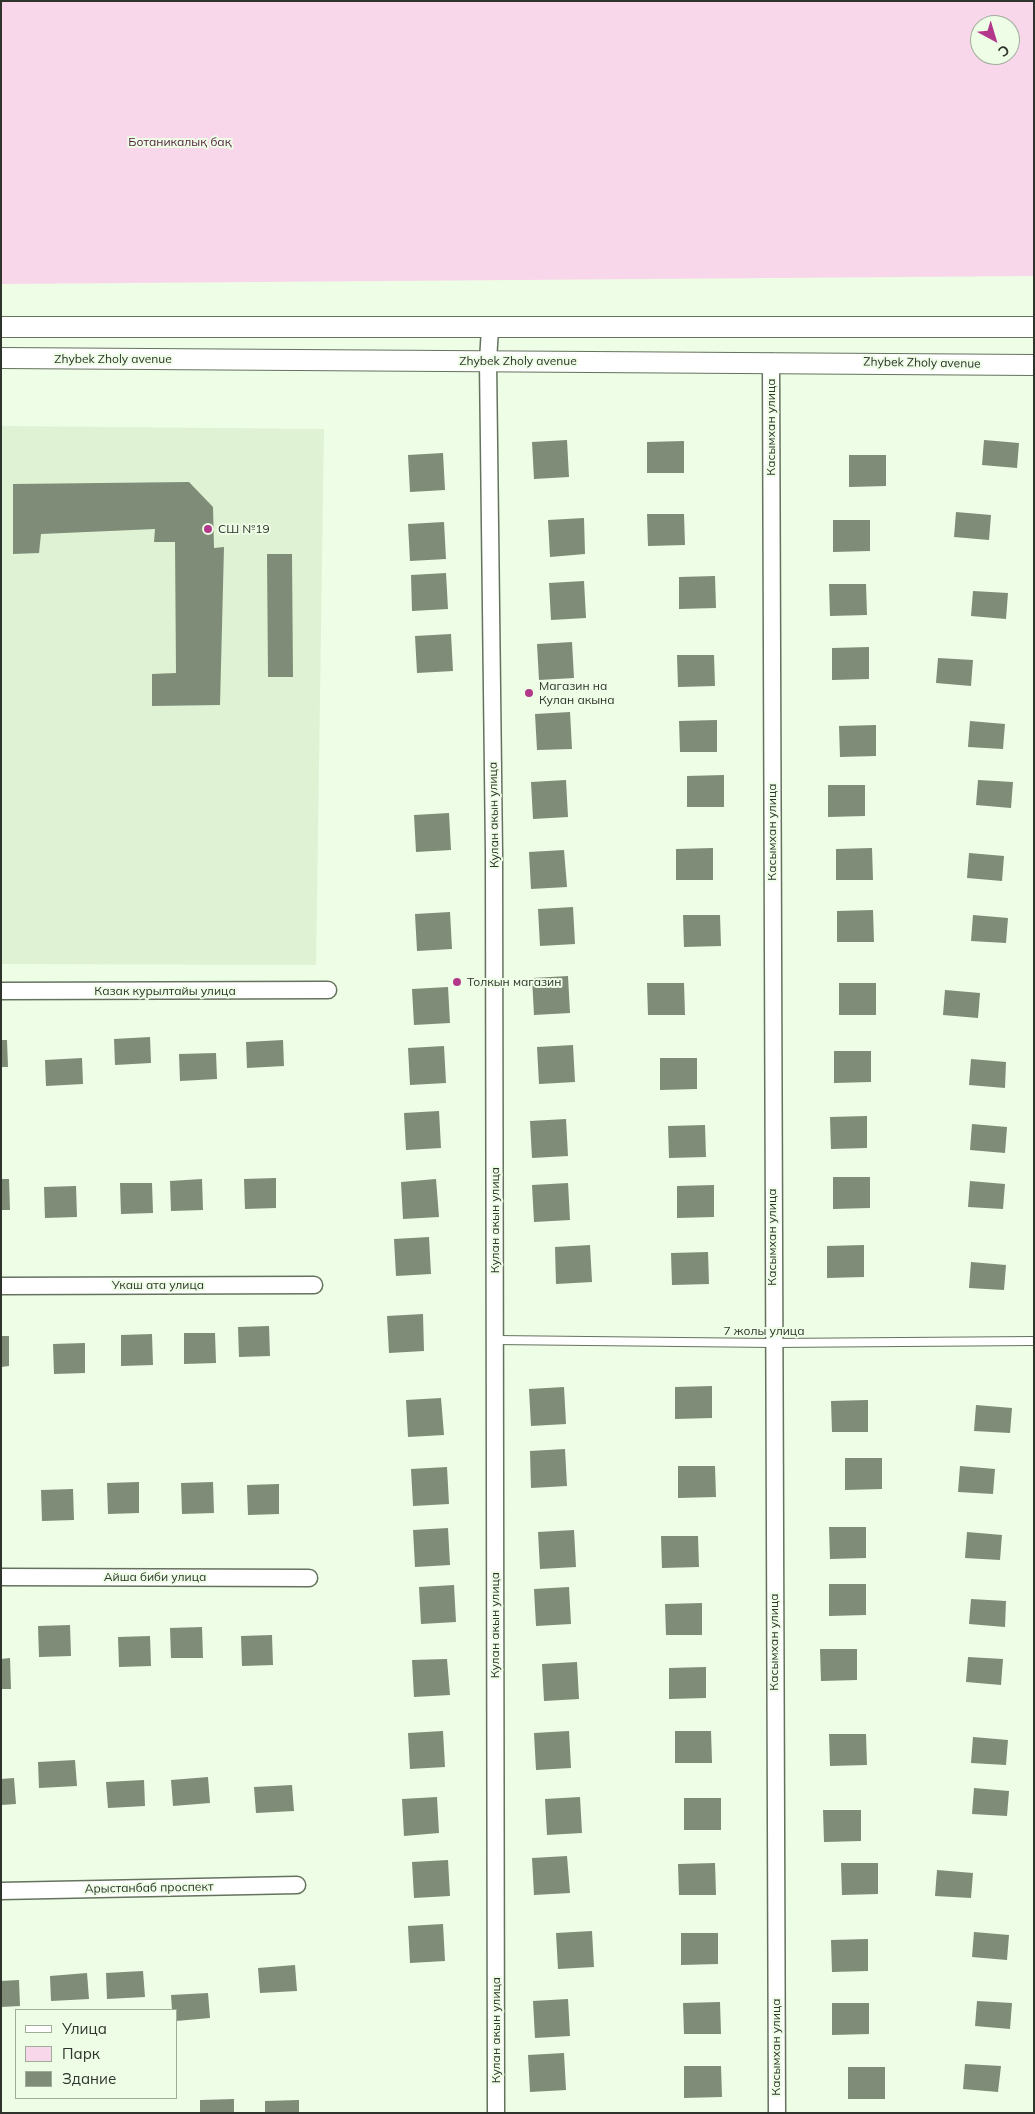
<!DOCTYPE html>
<html>
<head>
<meta charset="utf-8">
<style>
  body { margin:0 }
  #map { position:relative; width:1035px; height:2114px; overflow:hidden; background:#eefde6; font-family:Mulish,sans-serif }
  canvas { display:block }
  .frame { position:absolute; inset:0; border:2px solid #2e342b; pointer-events:none }
  .legend { position:absolute; left:15px; top:2009px; width:162px; height:90px; box-sizing:border-box; background:#eefde6; border:1px solid #a1ad9b; margin:0; padding:6px 9px; list-style:none; font-size:15px; color:#2e342b }
  .legend li { display:flex; align-items:center; gap:10px; height:25px }
  .legend b { width:25px; border:1px solid #a1ad9b }
  .north { position:absolute; left:970px; top:15px; width:50px; height:50px; box-sizing:border-box; background:#eefde6; border:1px solid #a1ad9b; border-radius:50%; rotate:141deg; font-size:14px; font-weight:700; line-height:20px; text-align:center; color:#2e342b }
  .north::after { content:''; display:block; margin:auto; width:18px; height:22px; background:#b3388b; clip-path:polygon(50% 0,100% 100%,50% 72%,0 100%) }
</style>
</head>
<body>
<div id="map">
<canvas width="1035" height="2114"></canvas>
<div class="frame"></div>
<ul class="legend">
<li><b style="height:6px;background:#fff"></b>Улица</li>
<li><b style="height:14px;background:#f9d7ea"></b>Парк</li>
<li><b style="height:14px;background:#7f8c77"></b>Здание</li>
</ul>
<div class="north">С</div>
</div>
<script>
const ctx = document.querySelector('canvas').getContext('2d');
ctx.lineJoin = 'round';
function fillPath(path, color) { ctx.fillStyle = color; ctx.fill(path, 'evenodd'); }
const poly = rows => new Path2D(rows.map(r => 'M' + r).join(''));
function stroke(path, color, width, dash) { ctx.strokeStyle = color; ctx.lineWidth = width; ctx.lineCap = dash ? 'butt' : 'round'; ctx.setLineDash(dash || []); ctx.stroke(path); }
function drawText(font, color, halo, rows, align = 'center') {
  ctx.font = font + ' Mulish,sans-serif'; ctx.lineWidth = 4; ctx.setLineDash([]); ctx.textBaseline = 'middle'; ctx.strokeStyle = halo; ctx.fillStyle = color; for (const [text, x, y, turn = 0] of rows) {
    ctx.save(); ctx.translate(x, y); ctx.rotate((+turn || 0) * Math.PI / 180); ctx.textAlign = isNaN(turn) ? turn : align; if (halo) ctx.strokeText(text, 0, 0); ctx.fillText(text, 0, 0); ctx.restore();
  }
}
fillPath(poly([
  [1,426,324,429,316,965,1,964]
]), '#dff2d4');
fillPath(poly([
  [1,1,1034,1,1034,276,1,284],
  [980,25,1010,25,1010,55,980,55]
]), '#f9d7ea');
fillPath(poly([
  [567,440,569,477,534,479,532,442],
  [984,440,1019,443,1017,468,982,465],
  [684,441,684,473,647,473,647,442],
  [443,453,445,490,410,492,408,455],
  [849,455,886,455,886,486,849,487],
  [189,482,213,507,214,548,224,547,220,705,152,706,152,674,176,673,175,542,154,542,155,529,41,534,39,553,13,554,13,484],
  [956,512,991,515,989,540,954,537],
  [647,514,684,514,685,545,648,546],
  [584,518,585,554,550,557,548,520],
  [833,520,870,520,870,551,833,552],
  [444,522,446,559,410,561,408,524],
  [267,554,292,554,293,677,268,677],
  [446,573,448,609,412,611,411,575],
  [715,576,716,608,679,609,679,577],
  [584,581,586,618,551,620,549,583],
  [829,584,866,584,867,615,830,616],
  [973,591,1008,593,1006,619,971,616],
  [451,634,453,671,417,673,415,636],
  [572,642,574,678,539,680,537,644],
  [869,647,869,679,832,680,832,648],
  [677,655,714,655,715,686,678,687],
  [938,658,973,660,971,686,936,683],
  [570,712,572,749,537,750,535,714],
  [717,720,717,752,680,752,679,721],
  [970,721,1005,724,1003,749,968,747],
  [876,725,876,756,840,757,839,726],
  [724,775,724,807,687,807,687,776],
  [566,780,568,817,533,819,531,782],
  [978,780,1013,782,1011,808,976,805],
  [828,785,865,785,865,816,828,817],
  [449,813,451,850,416,852,414,815],
  [713,848,713,880,676,880,676,849],
  [872,848,873,880,836,880,836,849],
  [564,850,567,887,531,889,529,852],
  [969,853,1004,856,1002,881,967,878],
  [573,907,575,944,540,946,538,909],
  [873,910,874,942,837,942,837,911],
  [450,912,452,949,417,951,415,914],
  [683,915,720,915,721,946,684,947],
  [973,915,1008,918,1006,943,971,941],
  [568,976,570,1013,534,1015,532,978],
  [647,983,684,983,685,1015,648,1015],
  [839,983,876,983,876,1015,839,1015],
  [448,987,450,1023,414,1025,412,989],
  [945,990,980,993,978,1018,943,1015],
  [150,1037,151,1063,115,1065,114,1039],
  [1,1040,7,1040,8,1067,1,1067],
  [283,1040,284,1066,247,1068,246,1042],
  [573,1045,575,1082,539,1084,537,1047],
  [444,1046,446,1083,410,1085,408,1048],
  [834,1051,871,1051,871,1082,834,1083],
  [216,1053,217,1079,180,1081,179,1054],
  [82,1058,83,1084,46,1086,45,1060],
  [660,1058,697,1058,697,1089,660,1090],
  [971,1059,1006,1062,1005,1088,969,1085],
  [439,1111,441,1148,406,1150,404,1113],
  [867,1116,867,1148,831,1149,830,1117],
  [566,1119,568,1156,532,1158,530,1121],
  [972,1124,1007,1127,1005,1153,970,1150],
  [705,1125,706,1157,669,1158,668,1126],
  [833,1177,870,1177,870,1208,833,1209],
  [276,1178,276,1208,245,1209,244,1179],
  [1,1179,9,1179,10,1210,1,1210],
  [202,1179,203,1210,171,1211,170,1181],
  [436,1179,439,1217,403,1219,401,1182],
  [970,1181,1005,1184,1003,1209,968,1207],
  [120,1183,152,1183,153,1213,121,1214],
  [568,1183,570,1220,534,1222,532,1185],
  [714,1185,714,1217,677,1218,677,1186],
  [76,1186,77,1217,45,1218,44,1187],
  [429,1237,431,1274,396,1276,394,1239],
  [590,1245,592,1282,556,1284,555,1247],
  [864,1245,864,1277,827,1278,827,1246],
  [708,1252,709,1284,672,1285,671,1253],
  [971,1262,1006,1265,1004,1290,969,1288],
  [423,1314,424,1351,389,1353,387,1316],
  [269,1326,270,1356,239,1357,238,1327],
  [184,1333,215,1333,216,1363,184,1364],
  [152,1334,153,1365,121,1366,121,1335],
  [1,1336,9,1336,9,1366,1,1367],
  [85,1343,85,1373,54,1374,53,1344],
  [712,1386,712,1418,675,1419,675,1387],
  [564,1387,566,1424,531,1426,529,1389],
  [441,1398,444,1435,408,1437,406,1400],
  [868,1400,868,1432,832,1432,831,1401],
  [976,1405,1012,1408,1010,1433,974,1431],
  [565,1449,567,1486,531,1488,530,1451],
  [845,1458,882,1458,882,1489,845,1490],
  [678,1466,715,1466,716,1497,678,1498],
  [960,1466,995,1469,993,1494,958,1492],
  [447,1467,449,1504,413,1506,411,1469],
  [139,1482,139,1513,108,1514,107,1483],
  [213,1482,214,1513,182,1514,181,1483],
  [279,1484,279,1514,248,1515,247,1485],
  [73,1489,74,1520,42,1521,41,1490],
  [829,1527,866,1527,866,1558,830,1559],
  [448,1528,450,1565,415,1567,413,1530],
  [574,1530,576,1567,540,1569,538,1532],
  [967,1532,1002,1535,1000,1560,965,1558],
  [661,1536,698,1536,699,1567,662,1568],
  [829,1584,866,1584,866,1615,829,1616],
  [454,1585,456,1622,421,1624,419,1587],
  [569,1587,571,1624,536,1626,534,1589],
  [971,1599,1006,1601,1005,1627,969,1624],
  [702,1603,702,1635,666,1635,665,1604],
  [70,1625,71,1656,39,1657,38,1626],
  [202,1627,203,1658,171,1658,170,1628],
  [272,1635,273,1665,242,1666,241,1636],
  [150,1636,151,1666,119,1667,118,1637],
  [820,1649,857,1649,857,1680,821,1681],
  [968,1657,1003,1659,1001,1685,966,1682],
  [10,1658,11,1689,1,1689,1,1659],
  [447,1659,450,1695,414,1697,412,1660],
  [577,1662,579,1699,544,1701,542,1664],
  [706,1667,706,1698,669,1699,669,1668],
  [443,1731,445,1767,410,1769,408,1733],
  [569,1731,571,1768,536,1770,534,1733],
  [675,1731,711,1731,712,1763,675,1763],
  [829,1734,866,1734,867,1765,830,1766],
  [973,1737,1008,1740,1006,1765,971,1763],
  [75,1760,77,1786,39,1788,38,1762],
  [208,1777,210,1803,173,1806,171,1780],
  [14,1778,16,1804,1,1805,1,1779],
  [144,1780,145,1806,108,1808,106,1782],
  [292,1785,294,1811,256,1813,254,1787],
  [974,1788,1009,1791,1007,1816,972,1814],
  [437,1797,439,1833,404,1836,402,1799],
  [580,1797,582,1833,547,1835,545,1799],
  [684,1798,721,1798,721,1830,684,1830],
  [823,1810,861,1810,861,1841,824,1842],
  [567,1856,570,1893,534,1895,532,1858],
  [448,1860,450,1896,414,1898,412,1862],
  [715,1863,716,1895,679,1895,678,1864],
  [841,1863,878,1863,878,1894,842,1895],
  [937,1870,973,1873,971,1898,935,1896],
  [443,1924,445,1961,410,1963,408,1926],
  [592,1931,594,1967,558,1969,556,1933],
  [974,1932,1009,1935,1007,1960,972,1957],
  [681,1933,718,1933,718,1964,681,1965],
  [868,1939,868,1971,832,1972,831,1940],
  [295,1965,297,1991,260,1993,258,1968],
  [143,1971,145,1997,107,1999,106,1973],
  [87,1973,89,1999,51,2001,50,1976],
  [19,1980,20,2006,1,2007,1,1981],
  [208,1993,210,2018,176,2021,176,2010,172,2010,171,1995],
  [568,1999,570,2036,535,2038,533,2001],
  [977,2001,1012,2003,1010,2029,975,2026],
  [720,2002,721,2034,684,2034,683,2003],
  [832,2003,869,2003,869,2034,832,2035],
  [564,2053,566,2090,530,2092,528,2055],
  [965,2064,1001,2066,998,2092,963,2089],
  [684,2066,721,2066,722,2097,684,2098],
  [848,2067,885,2067,885,2099,848,2099],
  [234,2099,234,2113,200,2113,200,2100],
  [299,2100,299,2113,265,2113,265,2101]
]), '#7f8c77');
const service = poly([
  [495,1340,773,1343,1034,1341]
]);
const minor = poly([
  [490,328,488,361,494,854,496,2113],
  [771,362,777,2113],
  [1,991,328,990],
  [1,1286,314,1285],
  [1,1577,309,1578],
  [1,1891,297,1885]
]);
const tertiary = poly([
  [1,327,1034,327],
  [1,358,1034,365]
]);
stroke(service, '#65725e', 10);
stroke(minor, '#65725e', 19);
stroke(tertiary, '#65725e', 22);
stroke(service, '#fff', 8);
stroke(minor, '#fff', 16);
stroke(tertiary, '#fff', 20);
for (const [x, y, r, color] of [
  [208,529,5,"#b3388b"],
  [529,693,5,"#b3388b"],
  [457,982,5,"#b3388b"]
]) { const dot = new Path2D(); dot.arc(x, y, r, 0, 2 * Math.PI); ctx.fillStyle = color; ctx.fill(dot); stroke(dot, '#eefde6', 2); }
drawText('12px', '#552142', '#eefde6', [
  ["Ботаникалық бақ",180,142]
]);
drawText('12px', '#2e342b', '#eefde6', [
  ["Zhybek Zholy avenue",113,359],
  ["Zhybek Zholy avenue",518,361],
  ["Zhybek Zholy avenue",922,363,1],
  ["Касымхан улица",771,427,-90],
  ["Кулан акын улица",494,815,-91],
  ["Касымхан улица",772,832,-90],
  ["Казак курылтайы улица",165,991],
  ["Кулан акын улица",495,1220,-90],
  ["Касымхан улица",772,1237,-90],
  ["Укаш ата улица",158,1285],
  ["7 жолы улица",764,1331],
  ["Айша биби улица",155,1577],
  ["Кулан акын улица",495,1625,-90],
  ["Касымхан улица",774,1642,-90],
  ["Арыстанбаб проспект",149,1888,-1],
  ["Кулан акын улица",496,2030,-90],
  ["Касымхан улица",776,2047,-90]
]);
drawText('12px', '#2e342b', '#eefde6', [
  ["СШ №19",218,529],
  ["Магазин на",539,686],
  ["Кулан акына",539,700],
  ["Толкын магазин",467,982]
], 'left');
</script>
</body>
</html>
